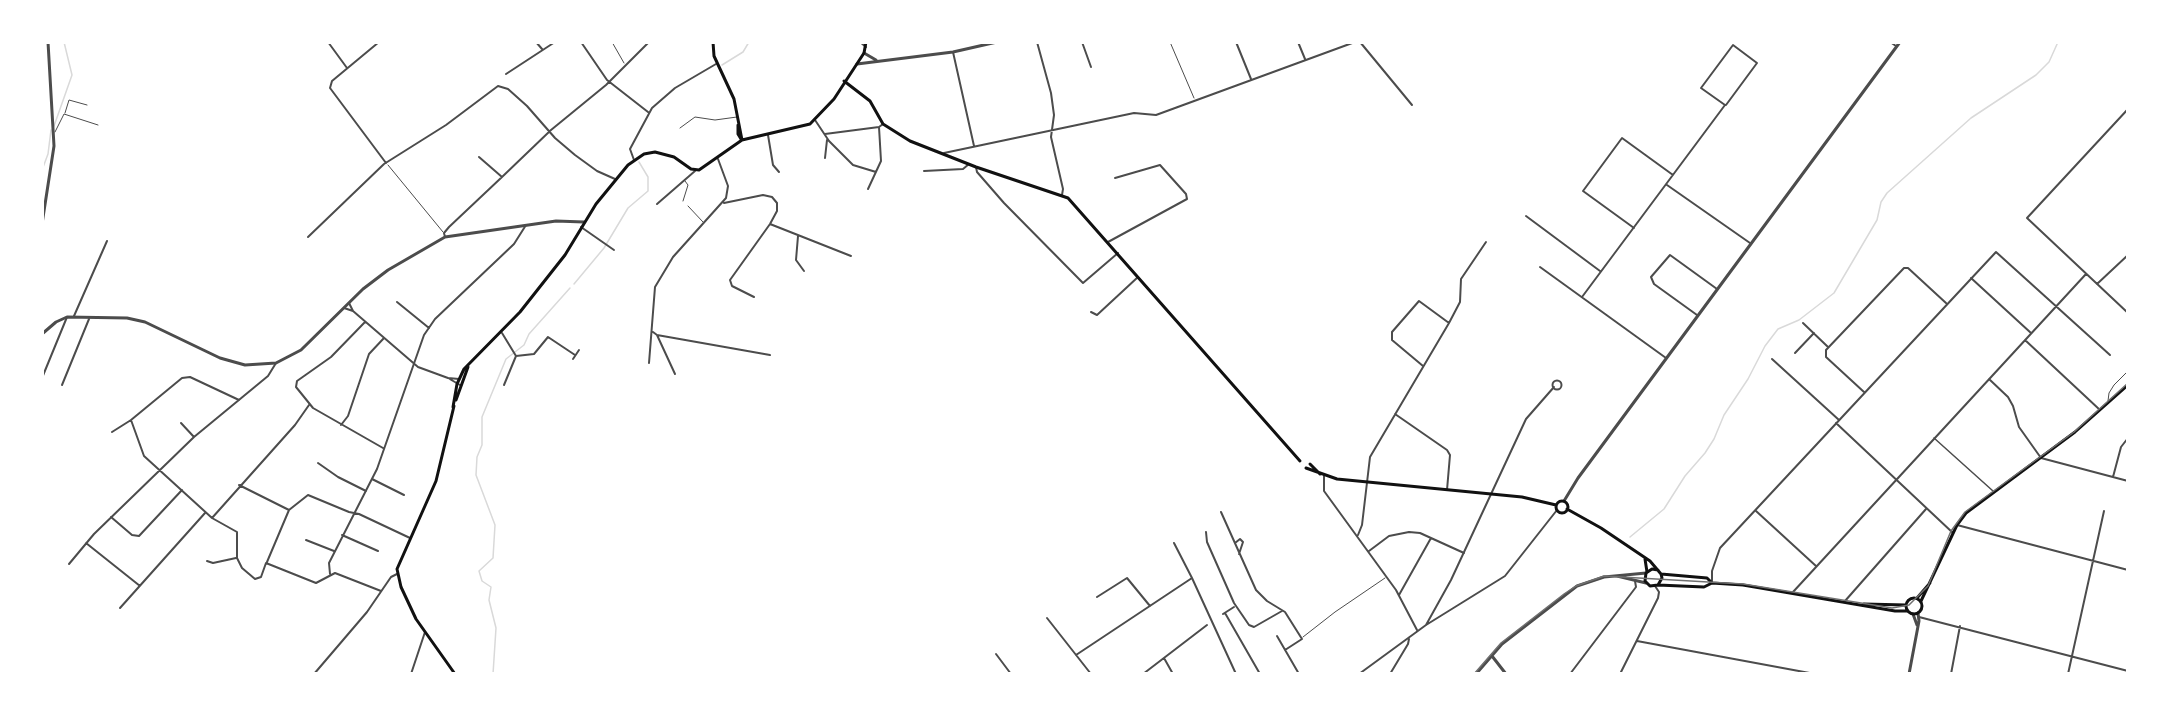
<!DOCTYPE html>
<html>
<head>
<meta charset="utf-8">
<style>
  body { margin:0 }
  #map { position:relative; width:2170px; height:716px; overflow:hidden; background:#fff; font-family:Cabin,sans-serif }
  canvas { display:block }
  .frame { position:absolute; inset:0; border:44px solid #fff; pointer-events:none }
</style>
</head>
<body>
<div id="map">
<canvas width="2170" height="716"></canvas>
<div class="frame"></div>
</div>
<script>
const ctx = document.querySelector('canvas').getContext('2d');
ctx.lineJoin = 'round';
const poly = rows => new Path2D(rows.map(r => 'M' + r).join(''));
function stroke(path, color, width, dash) { ctx.strokeStyle = color; ctx.lineWidth = width; ctx.lineCap = dash ? 'butt' : 'round'; ctx.setLineDash(dash || []); ctx.stroke(path); }
stroke(poly([
  [722,65,743,52,749,42],
  [54,126,72,75,64,42],
  [42,170,48,154,51,130],
  [574,284,604,248,628,208,648,191,648,177,639,162],
  [1630,537,1664,509,1685,476,1705,453,1714,439,1724,415,1748,379,1765,346,1778,329,1799,320,1834,293,1877,220,1881,202,1887,193,1971,118,2036,75,2049,62,2058,42],
  [493,674,496,628,489,600,491,587,482,581,479,571,493,558,495,525,476,475,477,457,482,445,482,417,506,359,524,345,529,334,570,288]
]), '#d9d9d9', 1.5);
stroke(poly([
  [612,42,624,63],
  [1170,42,1194,98],
  [65,113,69,100,87,105],
  [680,128,695,117,715,120,737,117],
  [55,132,64,114,98,125],
  [388,165,443,232],
  [683,201,688,185,685,181],
  [688,206,703,222],
  [2108,401,2109,393,2114,385,2128,371],
  [1303,637,1335,612,1385,578]
]), '#4c4c4c', 1);
stroke(poly([
  [1934,438,1993,491]
]), '#4c4c4c', 1.5);
stroke(poly([
  [328,42,347,68],
  [379,42,332,81,330,88,386,163],
  [536,42,542,49],
  [581,42,607,80,648,112],
  [860,42,866,47],
  [1037,42,1051,93,1054,115,1051,137,1063,189,1062,195],
  [1082,42,1091,67],
  [1236,42,1251,79],
  [1298,42,1305,59],
  [1360,42,1412,105],
  [1890,42,1896,46],
  [953,52,974,146],
  [506,74,555,42],
  [2128,109,2027,218,2128,313],
  [815,120,829,141,853,165,876,172],
  [825,134,879,127,883,124],
  [768,135,773,165,779,172],
  [944,153,1134,113,1156,115,1355,42],
  [479,157,502,177],
  [825,158,827,140],
  [634,160,630,149,652,108,675,88,716,64],
  [976,167,977,172,1004,203,1081,281,1083,283,1118,253],
  [924,171,963,169,969,164],
  [1667,185,1750,243],
  [868,189,881,161,879,127],
  [724,203,763,195,772,197,777,203,777,211,770,224,730,280,732,286,754,297],
  [657,204,695,171],
  [1526,216,1600,271],
  [770,224,851,256],
  [581,227,614,250],
  [1634,228,1583,191,1622,138,1673,175],
  [798,236,796,260,804,271],
  [308,237,384,164,446,125,498,86,508,89,527,106,555,138,575,155,597,171,615,179],
  [445,237,444,233,449,227,502,177,551,130,606,85,649,42],
  [1108,242,1187,199,1186,194,1160,165,1115,178],
  [1540,267,1666,358],
  [1971,278,2031,333],
  [2097,284,2128,255],
  [1582,297,1725,105,1701,88,1733,45,1757,63,1726,105],
  [397,302,429,328],
  [344,308,353,311,349,303],
  [353,311,418,367,448,378],
  [1091,312,1097,315,1138,277],
  [1697,315,1654,284,1651,277,1670,255,1717,289],
  [74,316,107,241],
  [365,322,331,357,297,381,296,387,313,408,383,448],
  [1803,323,1828,347],
  [653,332,657,335,770,355],
  [502,333,516,356,504,385],
  [657,335,675,374],
  [2025,340,2100,410],
  [1795,353,1814,333],
  [516,356,534,354,548,337,575,355],
  [573,359,579,350],
  [1772,359,1839,420],
  [649,363,655,287,673,257,726,198,728,186,718,159],
  [1423,366,1392,340,1392,332,1419,301,1449,323],
  [42,378,67,317],
  [459,379,448,378,460,385],
  [1989,379,2008,397,2013,406,2019,427,2041,458,2128,481],
  '1552.5 385a4.5 4.5 0 1 1 9 0a4.5 4.5 0 1 1-9 0Z',
  [62,385,89,319],
  [1864,392,1826,357,1826,350,1904,268,1908,268,1946,303],
  [239,400,190,377,182,378,131,420,144,456,212,518,237,532,237,558,242,568,255,579,261,577,266,563,316,583,335,573,381,591],
  [1395,414,1447,450,1450,455,1447,490],
  [181,423,194,437],
  [1836,423,1953,533],
  [341,425,348,416,369,354,384,338],
  [112,432,131,420],
  [318,463,338,477,366,491],
  [1324,476,1324,491,1396,590,1417,630],
  [2113,477,2121,447,2128,438],
  [372,479,404,495],
  [239,485,289,510],
  [1756,511,1816,566],
  [1221,512,1256,590,1267,601,1285,612,1302,639,1285,650],
  [111,517,132,535,139,536,182,490],
  [212,518,295,425,309,405],
  [1957,525,2128,570],
  [1206,532,1207,542,1234,603,1249,625,1254,627,1282,611],
  [342,535,378,551],
  [1358,535,1362,525,1370,457,1449,323,1460,302,1461,279,1486,242],
  [306,540,334,551],
  [86,543,140,586],
  [1174,543,1192,578],
  [1235,543,1240,539,1243,542,1239,554],
  [1369,551,1389,536,1409,532,1420,533,1464,553],
  [207,561,213,563,236,558],
  [267,562,289,510,308,495,349,512,359,514,410,538],
  [69,564,94,534,194,437,268,376,276,363],
  [330,574,329,563,377,469,424,335,435,319,514,244,526,225],
  [1712,583,1712,571,1720,548,1996,252,2110,355],
  [1793,592,2086,274],
  [1399,595,1431,538],
  [1097,597,1127,578,1150,606],
  [1845,601,1926,509],
  [120,608,205,513],
  [1225,613,1260,674],
  [1223,614,1234,607],
  [1919,617,2128,671],
  [1047,618,1091,674],
  [1426,625,1451,580,1526,419,1554,387],
  [1277,636,1299,674],
  [1637,641,1815,674],
  [996,654,1011,674],
  [1076,655,1192,578,1236,674],
  [1164,658,1173,674],
  [314,674,367,612,391,577,397,574],
  [411,674,425,632],
  [1143,674,1207,625],
  [1359,674,1426,625,1505,576,1557,510],
  [1390,674,1408,644,1409,639],
  [1570,674,1636,587,1635,581],
  [1620,674,1658,598,1659,592,1655,586],
  [1951,674,1960,626],
  [2068,674,2104,511]
]), '#4c4c4c', 2);
stroke(poly([
  [864,53,876,60],
  [857,64,953,52,997,42],
  [42,224,54,146,48,42],
  [42,334,56,322,67,317,127,318,145,322,220,358,245,365,276,363,301,350,363,289,388,270,445,237,556,221,584,222],
  [1564,501,1578,478,1900,42],
  [1617,576,1646,583],
  [1913,614,1917,625],
  [1492,656,1506,674],
  [1338,674,1340,674],
  [1476,674,1502,644,1577,586,1604,577,1646,573],
  [1909,674,1919,621,1918,613]
]), '#4c4c4c', 3);
stroke(poly([
  [713,42,714,56,734,99,742,140],
  [844,81,870,101,883,124,910,141,976,167,1068,198,1300,461],
  [738,125,738,134,741,139],
  [456,400,468,367],
  [454,406,436,481,397,569,401,587,416,619,455,674],
  [453,407,457,384,464,369,520,312,565,255,596,204,628,165,644,154,655,152,674,157,691,169,699,170,742,140,810,124,834,99,864,53,866,42],
  [1310,464,1320,474],
  [1306,468,1337,479,1522,497,1556,505],
  '1556 507a6 6 0 1 1 12 0a6 6 0 1 1-12 0Z',
  [1567,509,1601,528,1650,561,1661,574,1662,578,1658,585,1650,586,1645,581,1646,573,1652,569,1658,570],
  [1645,559,1647,572],
  [1661,574,1707,578,1712,583],
  [1658,585,1704,587,1712,583,1743,585,1895,611,1907,611],
  '1906 606a8 8 0 1 1 16 0a8 8 0 1 1-16 0Z',
  [1917,598,1930,583],
  [1921,601,1957,525,1966,513,2075,432,2128,385],
  [1864,604,1906,605]
]), '#111', 3);
stroke(poly([
  [1474,674,1501,643,1564,594,1576,586,1604,576,1743,584,1892,608,1909,605,1928,586,1951,531,1965,512,2074,432,2128,383]
]), '#707070', 1.5);
</script>
</body>
</html>
